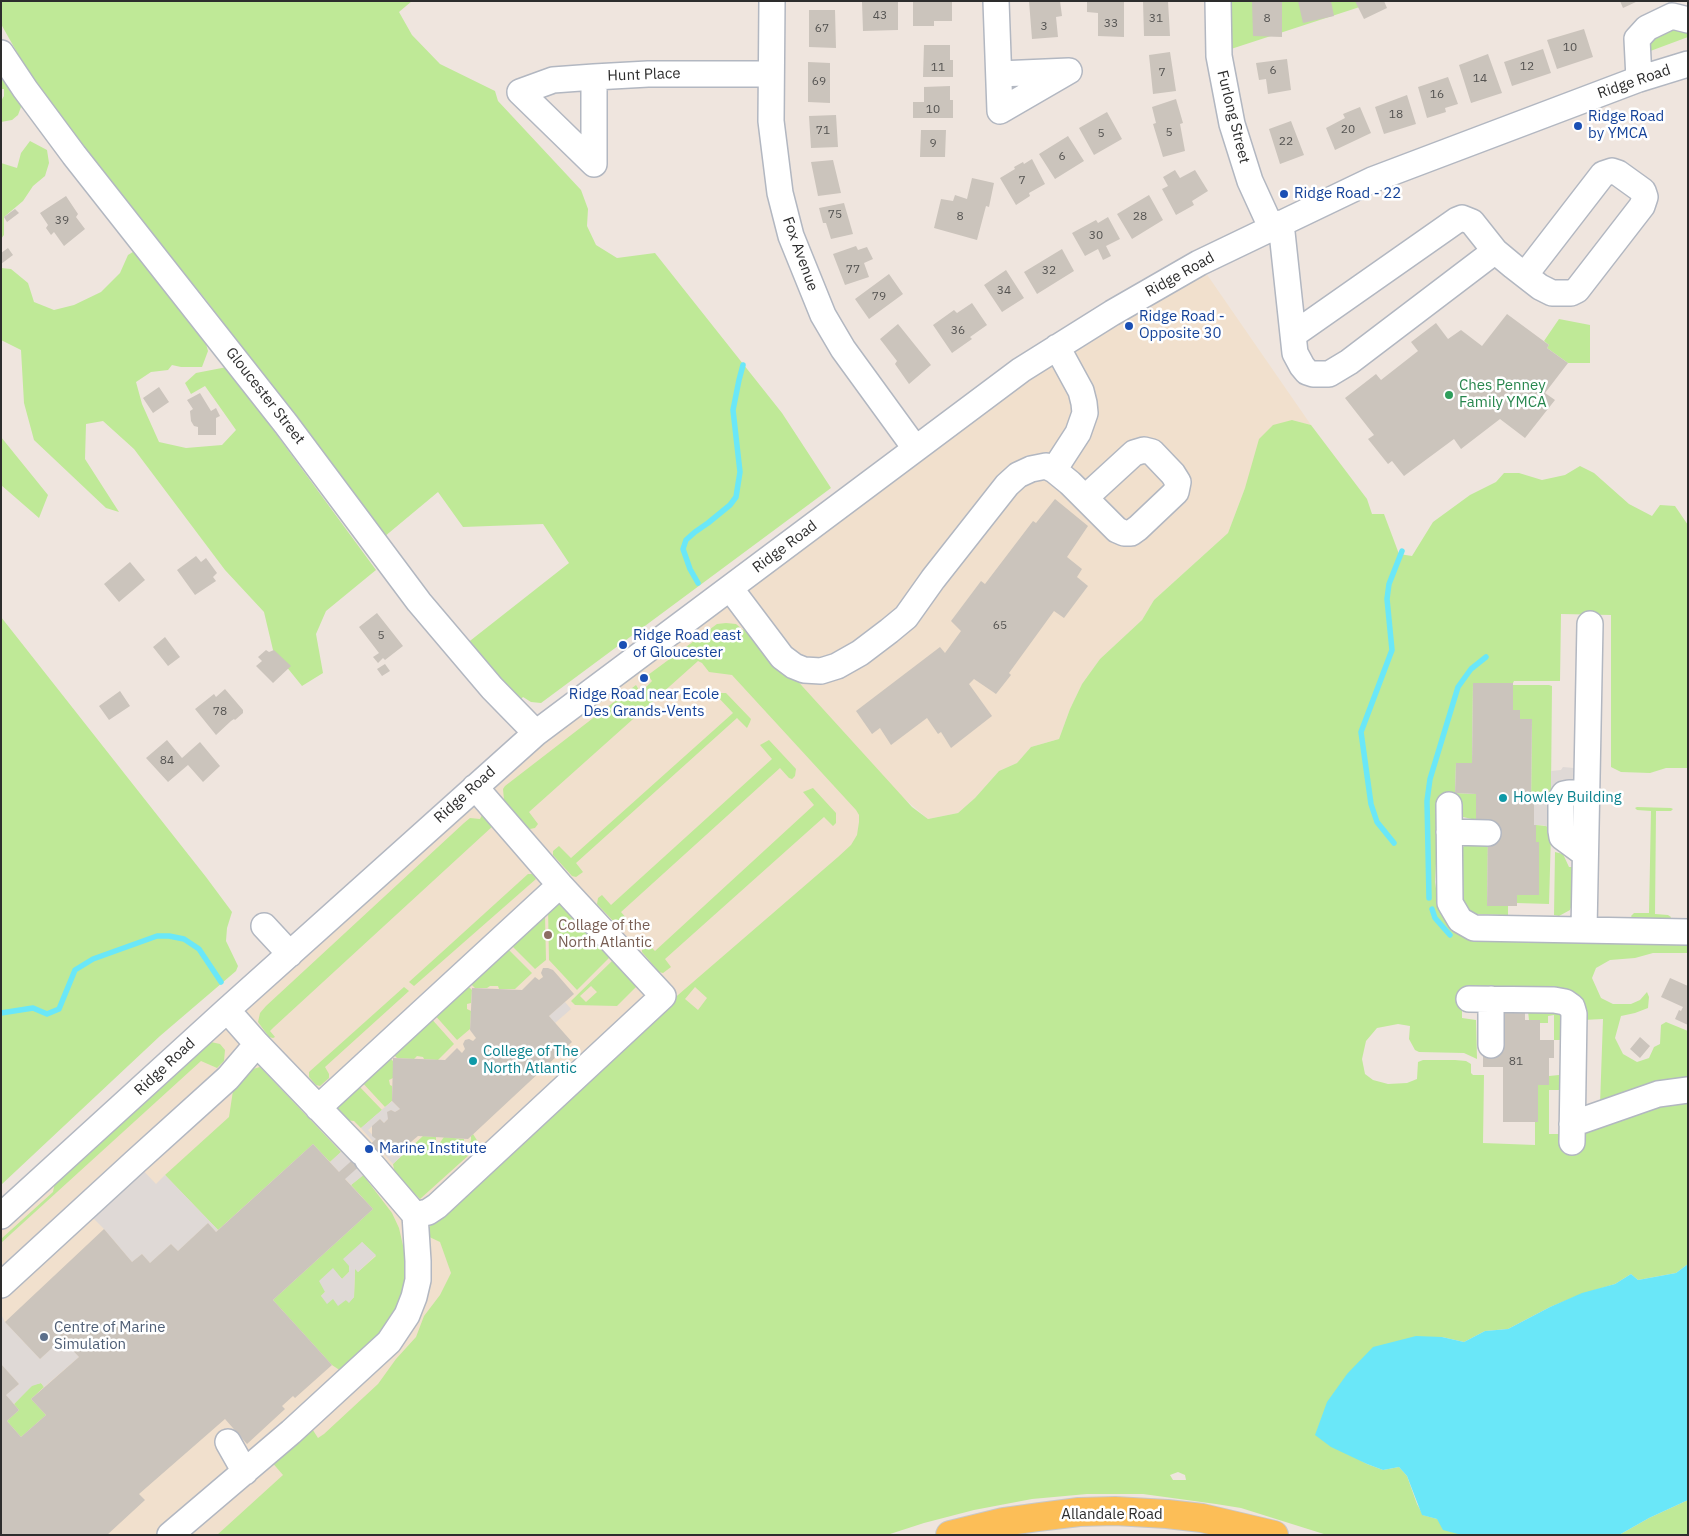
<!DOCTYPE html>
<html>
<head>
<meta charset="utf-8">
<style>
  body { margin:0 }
  #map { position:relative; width:1689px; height:1536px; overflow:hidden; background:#efe5de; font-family:"IBM Plex Sans",sans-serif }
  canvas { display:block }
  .frame { position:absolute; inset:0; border:2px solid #2d2d2d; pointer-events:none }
</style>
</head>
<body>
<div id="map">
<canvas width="1689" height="1536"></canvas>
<div class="frame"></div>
</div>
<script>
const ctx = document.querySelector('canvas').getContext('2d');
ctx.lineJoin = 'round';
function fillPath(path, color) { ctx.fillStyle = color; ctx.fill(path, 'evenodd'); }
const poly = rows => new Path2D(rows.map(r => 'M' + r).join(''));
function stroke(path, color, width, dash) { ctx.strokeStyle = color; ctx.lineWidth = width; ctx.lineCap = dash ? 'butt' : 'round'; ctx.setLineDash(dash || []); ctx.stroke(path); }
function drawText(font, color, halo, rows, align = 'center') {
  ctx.font = font + ' "IBM Plex Sans",sans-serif'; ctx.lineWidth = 5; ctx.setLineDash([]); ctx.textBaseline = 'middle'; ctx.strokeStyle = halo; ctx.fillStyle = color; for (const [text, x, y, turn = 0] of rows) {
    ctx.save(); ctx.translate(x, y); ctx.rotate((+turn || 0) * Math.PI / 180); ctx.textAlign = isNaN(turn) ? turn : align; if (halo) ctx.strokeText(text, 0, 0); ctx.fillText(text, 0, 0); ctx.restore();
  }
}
fillPath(poly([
  [1199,263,1311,425,1292,420,1245,488,1228,533,1154,600,1142,620,1100,659,1082,684,1070,709,1059,739,1031,747,1017,763,999,771,975,798,958,813,928,819,901,796,505,1320,290,1535,1,1535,1,1216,499,765,842,504]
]), '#f1e0cd');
fillPath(poly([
  [1,1,412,1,399,12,412,35,440,64,495,91,498,101,581,190,588,209,587,226,596,245,617,258,655,253,782,413,831,488,541,703,531,702,523,697,520,700,466,644,569,563,543,524,463,527,438,492,384,537,301,425,206,300,136,215,32,79,1,24],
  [1231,1,1378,1,1231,49],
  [1664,26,1688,31,1688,37,1645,53,1647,42],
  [1,75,20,99,21,107,18,115,12,120,1,122,1,101,4,96,4,89,1,89],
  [30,141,47,150,49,163,45,176,33,186,23,201,4,217,4,235,1,239,1,163,17,168,21,153],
  [136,250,204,337,208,351,202,367,181,367,172,365,168,370,151,372,136,382,142,404,159,442,186,448,222,445,236,430,205,386,191,394,185,383,196,373,227,367,376,570,326,611,316,634,323,673,302,686,273,650,264,612,225,570,134,449,103,421,86,424,85,459,119,512,106,508,34,440,24,403,21,350,1,340,1,268,11,269,28,283,34,302,54,310,74,305,101,292,120,273,128,255],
  [1559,319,1590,325,1590,363,1568,363,1547,348,1549,345,1544,341],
  [1292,420,1311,425,1367,499,1372,514,1384,514,1399,554,1412,556,1433,522,1470,495,1496,482,1504,473,1519,473,1542,480,1565,475,1580,466,1594,473,1629,504,1652,516,1660,505,1675,506,1688,525,1688,768,1666,768,1650,773,1621,772,1611,767,1611,615,1561,614,1560,681,1514,681,1513,683,1473,683,1472,763,1456,763,1455,793,1476,794,1476,820,1463,817,1461,800,1438,801,1437,844,1435,882,1438,901,1449,924,1461,935,1473,939,1688,943,1688,953,1653,953,1635,958,1610,960,1596,968,1592,978,1601,998,1613,1004,1631,1004,1640,1000,1647,992,1649,997,1648,1008,1635,1013,1621,1016,1615,1038,1623,1054,1637,1062,1649,1058,1654,1047,1660,1044,1661,1025,1666,1022,1688,1031,1688,1081,1600,1105,1603,1019,1583,1020,1582,1011,1462,990,1462,1018,1476,1020,1477,1059,1464,1053,1419,1052,1415,1050,1409,1039,1410,1026,1398,1024,1377,1028,1366,1041,1362,1059,1365,1074,1373,1080,1388,1084,1407,1083,1417,1079,1418,1062,1423,1060,1455,1060,1466,1061,1471,1064,1471,1073,1473,1075,1484,1075,1483,1143,1535,1145,1535,1122,1538,1085,1549,1085,1549,1076,1559,1075,1559,1090,1549,1090,1549,1134,1559,1134,1563,1135,1582,1133,1667,1103,1688,1101,1688,1264,1676,1273,1638,1280,1631,1274,1615,1284,1582,1294,1550,1307,1508,1329,1485,1331,1464,1342,1442,1337,1351,1455,1367,1464,1383,1470,1399,1467,1407,1476,1417,1504,1423,1515,1437,1519,1476,1535,1327,1535,1241,1508,1216,1504,1143,1494,1087,1494,1032,1499,974,1510,924,1523,887,1535,217,1535,283,1475,270,1460,309,1424,318,1438,324,1434,378,1384,396,1359,416,1337,424,1316,440,1295,451,1273,440,1242,423,1234,425,1231,678,995,838,857,851,845,857,835,859,822,859,815,856,810,732,675,709,672,702,663,698,661,529,812,538,824,535,828,530,829,527,827,504,800,503,789,505,786,636,685,639,690,645,688,652,681,648,675,717,624,726,623,736,624,743,630,745,628,793,676,912,807,928,819,958,813,975,798,999,771,1017,763,1031,747,1059,739,1070,709,1082,684,1100,659,1142,620,1154,600,1228,533,1245,488,1259,439,1273,425],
  [695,987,707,998,698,1010,685,999],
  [1178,1472,1185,1475,1186,1480,1173,1480,1170,1475],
  [1,437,48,495,39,518,1,485],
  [1,617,206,877,232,912,227,928,226,941,238,966,236,971,160,1036,1,1185],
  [1513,685,1549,685,1552,686,1551,790,1548,797,1542,802,1531,803,1532,719,1520,719,1513,710],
  [721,693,726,693,751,719,750,722,747,728,737,718,576,863,583,872,576,877,572,876,553,855,553,851,559,846,571,858,733,713,717,696],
  [769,740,796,769,795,776,792,779,789,778,780,768,621,912,627,919,620,926,617,925,597,904,598,898,602,895,611,905,772,759,760,745],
  [813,788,836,813,836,823,833,826,824,817,665,959,671,967,663,973,659,972,642,952,642,948,647,943,655,951,814,805,803,792],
  [1637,807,1671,808,1673,809,1671,811,1656,811,1655,914,1668,915,1671,917,1670,919,1633,919,1631,916,1634,913,1649,913,1651,811,1637,810,1635,808],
  [482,815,494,825,274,1027,270,1031,275,1037,273,1038,269,1037,258,1022,260,1013,266,1006,464,823,470,818,480,819],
  [1536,825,1547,826,1550,828,1551,834,1549,904,1517,903,1517,895,1539,895,1539,842,1536,842],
  [1488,838,1487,906,1508,906,1508,915,1476,914,1470,912,1462,901,1462,848,1467,844],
  [1555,852,1563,854,1569,867,1573,867,1573,902,1570,910,1559,916,1554,915],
  [528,874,532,874,536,879,414,986,409,982],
  [558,902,610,957,577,990,549,960,548,907],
  [545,915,546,960,535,969,510,944],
  [506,947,532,973,515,989,499,989,498,986,490,986,487,988,475,988,468,981],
  [612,961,637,986,617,1006,575,1005,571,1001],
  [591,986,597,992,586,1002,580,996],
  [465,983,472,990,471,1003,467,1004,467,1009,471,1011,470,1029,457,1040,433,1013],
  [404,987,409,991,325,1067,329,1074,329,1078,320,1086,316,1085,309,1077,309,1072],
  [1528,1011,1559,1012,1561,1016,1561,1040,1554,1040,1554,1015,1548,1016,1548,1023,1540,1023,1540,1020,1529,1020],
  [429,1016,454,1044,438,1060,424,1059,423,1057,417,1056,414,1059,397,1058,391,1052],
  [211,1042,220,1044,225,1050,224,1061,217,1068,201,1061,1,1243,1,1239,53,1192,55,1182,202,1047],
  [387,1055,393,1061,393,1078,389,1080,390,1085,392,1086,392,1101,385,1107,360,1080],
  [260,1067,341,1152,330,1162,313,1144,218,1230,165,1175,229,1117,234,1084,253,1069],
  [356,1083,382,1110,361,1128,354,1121,345,1120,336,1109,336,1101],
  [473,1134,480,1145,420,1199,395,1175,393,1164,423,1136,436,1137,436,1142,439,1144,444,1137,464,1139,464,1143,468,1144,471,1141,471,1136],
  [363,1175,392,1213,399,1228,404,1250,406,1275,403,1295,387,1328,341,1371,332,1365,273,1300,373,1209,351,1185],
  [362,1242,376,1256,358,1272,355,1268,354,1297,349,1302,346,1300,333,1299,321,1296,325,1292,333,1269,342,1279,349,1272,349,1266],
  [41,1383,44,1387,31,1399,46,1415,21,1437,7,1421,19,1410,14,1404,32,1385],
  [1688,1500,1688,1535,1619,1535,1649,1518]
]), '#bfe997');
fillPath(poly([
  [1563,767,1574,768,1575,781,1550,828,1543,825,1534,825,1534,803,1542,802,1548,797,1551,790,1551,771,1561,770],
  [565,1002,571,1009,555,1023,549,1016],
  [392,1101,400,1109,395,1112,391,1110,388,1112,388,1119,384,1123,380,1119,368,1130,392,1157,399,1152,402,1155,393,1164,361,1128],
  [343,1150,365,1174,351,1185,330,1162],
  [135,1162,156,1184,165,1175,218,1230,216,1232,208,1223,178,1251,171,1244,150,1263,142,1254,132,1262,104,1229,84,1209],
  [362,1242,376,1255,358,1272,355,1269,354,1297,349,1303,346,1300,338,1306,333,1299,327,1304,321,1296,325,1292,319,1281,333,1268,342,1279,349,1272,349,1266,343,1259],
  [1,1314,5,1322,40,1359,62,1339,79,1357,44,1387,41,1383,32,1386,14,1404,6,1395,19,1384,1,1364]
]), '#dfd9d6');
fillPath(poly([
  [1688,1264,1688,1500,1649,1518,1619,1535,1458,1534,1443,1530,1437,1519,1422,1515,1407,1476,1399,1467,1383,1470,1367,1464,1331,1447,1315,1435,1327,1402,1347,1374,1373,1347,1416,1336,1442,1337,1464,1342,1485,1331,1508,1329,1550,1307,1582,1293,1615,1284,1631,1274,1638,1280,1676,1273]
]), '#6ae7f8');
stroke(poly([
  [698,583,690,569,683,549,686,540,695,532,708,523,730,505,736,497,740,472,733,410,739,380,743,365],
  [1394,843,1377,822,1371,804,1361,732,1392,650,1387,599,1389,584,1402,551],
  [1429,898,1427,801,1430,779,1458,687,1471,669,1486,657],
  [1432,909,1435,918,1450,935],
  [1,1013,33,1008,47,1014,59,1009,75,970,93,959,157,936,169,936,184,939,199,949,221,982]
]), '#6ae7f8', 5.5);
fillPath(poly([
  [879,1,898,1,898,30,863,31,862,2],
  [913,1,952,1,952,21,934,21,934,26,913,26],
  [1029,1,1060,1,1062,16,1056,17,1058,37,1032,39],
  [1087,1,1124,1,1124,37,1098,36,1098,13,1087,12],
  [1143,1,1168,1,1170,36,1144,36],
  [1252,1,1282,1,1282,37,1253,36],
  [1298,1,1331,1,1334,16,1303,23],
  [1355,1,1384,1,1387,8,1364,19],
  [1620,1,1638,1,1623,8],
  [809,10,835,10,836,48,809,47],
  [1584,29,1593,57,1557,69,1547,40],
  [924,45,950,45,950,60,953,60,953,77,923,77],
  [1543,49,1551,73,1512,86,1504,62],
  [1170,52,1176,91,1153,94,1149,55],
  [1488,54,1502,93,1471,103,1459,65],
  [1287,59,1291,90,1268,94,1266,79,1259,80,1256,63],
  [808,62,830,63,830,103,808,102],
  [1448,77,1458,104,1445,108,1446,112,1427,118,1418,87],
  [950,86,950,100,953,100,953,118,913,118,913,102,924,102,924,87],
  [1407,95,1416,124,1384,134,1375,107],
  [1176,99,1183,123,1180,124,1185,151,1163,157,1153,124,1156,123,1152,107],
  [1360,107,1371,133,1335,150,1326,128,1345,118,1343,114],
  [1107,112,1122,139,1094,155,1079,128],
  [836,115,838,147,811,148,809,116],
  [1291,121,1304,155,1280,164,1269,129],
  [921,130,946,130,945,157,920,157],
  [1068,136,1084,161,1055,179,1039,154],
  [1032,159,1045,184,1029,193,1030,196,1016,205,1000,178,1015,169,1014,167,1023,162,1024,164],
  [833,160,841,193,818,196,811,162],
  [1175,170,1180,178,1195,170,1208,191,1192,201,1194,205,1176,215,1162,189,1168,186,1163,177],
  [972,178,994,183,989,207,986,206,977,240,934,228,941,199,953,201,955,195,967,199],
  [1149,195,1163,220,1132,239,1117,214],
  [66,196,78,214,76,217,85,229,64,246,54,232,51,235,46,228,48,225,40,213],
  [844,203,853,234,831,239,826,223,823,223,819,208],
  [15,209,19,213,7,222,4,217],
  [1108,217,1120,239,1106,246,1111,256,1103,260,1098,249,1085,256,1072,233,1096,220,1098,223],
  [856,246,858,250,867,247,873,259,864,263,869,277,845,285,833,254],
  [8,248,13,255,1,264,1,253],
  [1062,249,1074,271,1037,294,1024,272],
  [1006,270,1024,298,1002,312,984,285],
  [889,274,903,294,869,319,855,299],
  [972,303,987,325,970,337,972,339,952,353,933,325,954,310,957,313],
  [1507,314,1549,345,1547,348,1568,363,1545,393,1555,400,1525,438,1500,419,1461,449,1454,439,1404,476,1392,461,1388,464,1368,439,1374,435,1345,398,1376,374,1381,380,1418,351,1411,342,1436,323,1448,339,1461,330,1482,346],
  [898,324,931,365,909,384,895,364,897,361,880,339],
  [159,387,169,402,153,413,143,398],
  [200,393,211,411,216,408,220,416,216,418,216,435,198,435,198,427,194,426,191,421,190,411,193,409,187,400],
  [1055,499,1088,526,1067,557,1082,569,1077,577,1088,586,1064,618,1054,611,1009,673,1011,675,996,694,974,679,969,684,992,716,951,748,941,732,938,734,927,718,891,745,880,728,872,734,856,711,940,647,945,653,961,631,951,621,981,581,985,584,1033,521,1036,523],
  [196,556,201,562,206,558,217,573,213,577,216,581,195,595,177,570],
  [130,562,145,580,119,602,104,584],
  [377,613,403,646,385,660,383,658,378,663,373,657,379,653,359,627],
  [165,637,180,657,168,666,153,647],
  [266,650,269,652,274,650,291,666,273,683,256,666,262,661,258,657],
  [385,664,390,671,382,676,377,669],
  [1473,683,1513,683,1513,710,1520,710,1520,719,1532,719,1531,803,1534,803,1534,825,1536,825,1536,842,1539,842,1539,895,1517,895,1517,906,1487,906,1488,820,1476,820,1476,794,1455,793,1456,763,1472,763],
  [225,689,243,710,243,713,235,720,234,719,231,721,216,735,195,709,214,694,216,697],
  [120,691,130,706,109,720,99,706],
  [167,740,182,758,200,742,220,766,203,782,188,765,168,782,146,758],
  [543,968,548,968,553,970,574,994,549,1016,572,1042,468,1139,418,1136,399,1152,387,1153,382,1146,345,1179,373,1209,273,1300,332,1365,295,1398,293,1396,282,1406,285,1409,247,1444,225,1419,139,1494,145,1500,107,1535,1,1535,1,1364,19,1384,6,1395,19,1410,7,1421,21,1437,46,1415,31,1399,79,1357,62,1339,40,1359,5,1322,104,1229,132,1262,142,1254,150,1263,171,1244,178,1251,208,1223,216,1232,313,1144,339,1172,376,1139,372,1136,372,1126,380,1119,384,1123,388,1119,387,1112,391,1110,395,1112,400,1109,392,1101,393,1058,445,1060,457,1048,462,1053,465,1049,463,1044,465,1040,469,1039,473,1041,476,1038,470,1030,472,988,522,990,535,977,539,980,543,977,541,973],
  [1670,978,1688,986,1688,1025,1675,1019,1679,1010,1681,1011,1683,1007,1661,997],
  [1504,1011,1525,1011,1525,1020,1540,1020,1540,1040,1554,1040,1554,1058,1549,1058,1549,1085,1538,1085,1538,1122,1503,1122,1503,1067,1483,1067,1483,1045,1504,1045],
  [1640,1037,1650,1046,1640,1058,1630,1049]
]), '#cbc4bc');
const minor = poly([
  [772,1,771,121,780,193,791,236,823,315,843,349,915,448],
  [996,1,1000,111,1069,71,999,74],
  [1218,1,1219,56,1232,124,1250,181,1271,227],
  [1,53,25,89,74,155,286,424,419,602,492,688,536,733],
  [594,77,594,164,520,92,553,80,594,77,648,74,771,74],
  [1639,79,1637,39,1647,28,1672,16,1688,20],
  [1281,223,1295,353,1302,366,1307,372,1313,374,1329,374,1349,362,1495,251,1472,222,1462,218,1457,220,1293,335],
  [1495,251,1513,266,1540,287,1552,293,1571,293,1577,290,1642,206,1645,197,1643,191,1618,173,1612,171,1603,174,1525,275],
  [1054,470,1070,483,1117,530,1124,533,1131,533,1138,528,1176,492,1178,482,1173,474,1152,452,1144,450,1134,453,1086,497],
  [730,588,782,657,794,666,804,670,821,671,837,666,860,653,889,631,906,617,933,579,1007,485,1018,475,1031,469,1046,466,1054,470,1078,433,1085,413,1084,403,1081,391,1057,347],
  [1449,805,1450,903,1460,920,1474,928,1688,932],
  [1449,832,1488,833],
  [1585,854,1562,837,1561,831,1561,799,1564,794,1569,793,1586,793],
  [264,926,290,954],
  [1584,930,1590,624],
  [1469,999,1554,1000,1565,1002,1572,1007,1574,1014,1572,1142],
  [1491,999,1491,1045],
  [227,1010,257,1044,361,1152],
  [318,1108,560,885],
  [1572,1124,1658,1094,1688,1090],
  [415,1215,428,1212,437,1206,663,996,560,885,475,787],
  [1,1216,227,1010,536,733,1021,370,1112,313,1199,263,1372,180,1639,79,1688,64],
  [1,1285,135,1162,228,1078,257,1044],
  [228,1442,245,1472],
  [170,1535,291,1432,389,1342,407,1315,414,1297,418,1280,418,1261,415,1215,367,1159]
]);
const major = poly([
  [950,1535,1003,1522,1039,1517,1079,1512,1115,1511,1167,1514,1202,1518,1274,1535]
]);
stroke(minor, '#b2b7c1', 28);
stroke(major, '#c8c8c8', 30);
stroke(minor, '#fff', 25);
stroke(major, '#fcbe57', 28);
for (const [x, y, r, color] of [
  [1578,126,5,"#1a4fb4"],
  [1284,194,5,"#1a4fb4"],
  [1129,326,5,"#1a4fb4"],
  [1449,395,5,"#2e9e5b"],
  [623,645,5,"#1a4fb4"],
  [644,678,5,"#1a4fb4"],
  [1503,798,5,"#0f9aa8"],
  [548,935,5,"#8d6e63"],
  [473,1061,5,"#0f9aa8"],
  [369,1149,5,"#1a4fb4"],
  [44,1337,5,"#5c6f8a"]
]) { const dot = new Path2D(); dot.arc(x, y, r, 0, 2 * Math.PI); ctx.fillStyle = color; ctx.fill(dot); stroke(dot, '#fff', 2); }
drawText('12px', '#545351', null, [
  ["43",880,16],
  ["31",1156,19],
  ["8",1267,19],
  ["33",1111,24],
  ["3",1044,27],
  ["67",822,29],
  ["10",1570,48],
  ["12",1527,67],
  ["11",938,68],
  ["6",1273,71],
  ["7",1162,73],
  ["14",1480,79],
  ["69",819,82],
  ["16",1437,95],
  ["10",933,110],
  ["18",1396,115],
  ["20",1348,130],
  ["71",823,131],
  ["5",1169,133],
  ["5",1101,134],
  ["22",1286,142],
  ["9",933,144],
  ["6",1062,157],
  ["7",1022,181],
  ["75",835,215],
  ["8",960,217],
  ["28",1140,217],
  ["39",62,221],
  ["30",1096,236],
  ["77",853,270],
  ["32",1049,271],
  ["34",1004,291],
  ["79",879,297],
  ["36",958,331],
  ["65",1000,626],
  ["5",381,636],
  ["78",220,712],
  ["84",167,761],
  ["81",1516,1062]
]);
drawText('15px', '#2d2d2d', '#fff', [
  ["Hunt Place",644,75,-2],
  ["Ridge Road",1634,82,-19],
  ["Furlong Street",1233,117,76],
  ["Fox Avenue",800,254,70],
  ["Ridge Road",1180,275,-29],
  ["Gloucester Street",265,396,52],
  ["Ridge Road",785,547,-37],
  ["Ridge Road",465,795,-42],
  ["Ridge Road",165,1067,-43],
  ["Allandale Road",1112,1515]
]);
drawText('15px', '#164399', '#fff', [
  ["Ridge Road",1588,117],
  ["by YMCA",1588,134],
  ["Ridge Road - 22",1294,194],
  ["Ridge Road -",1139,317],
  ["Opposite 30",1139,334],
  ["Ridge Road east",633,636],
  ["of Gloucester",633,653],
  ["Ridge Road near Ecole",644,695,"center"],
  ["Des Grands-Vents",644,712,"center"],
  ["Marine Institute",379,1149]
], 'left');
drawText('15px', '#27864d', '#fff', [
  ["Ches Penney",1459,386],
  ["Family YMCA",1459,403]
], 'left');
drawText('15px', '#0d838f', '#fff', [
  ["Howley Building",1513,798],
  ["College of The",483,1052],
  ["North Atlantic",483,1069]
], 'left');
drawText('15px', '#785e54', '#fff', [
  ["Collage of the",558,926],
  ["North Atlantic",558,943]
], 'left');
drawText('15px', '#4e5e75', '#fff', [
  ["Centre of Marine",54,1328],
  ["Simulation",54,1345]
], 'left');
</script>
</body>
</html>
